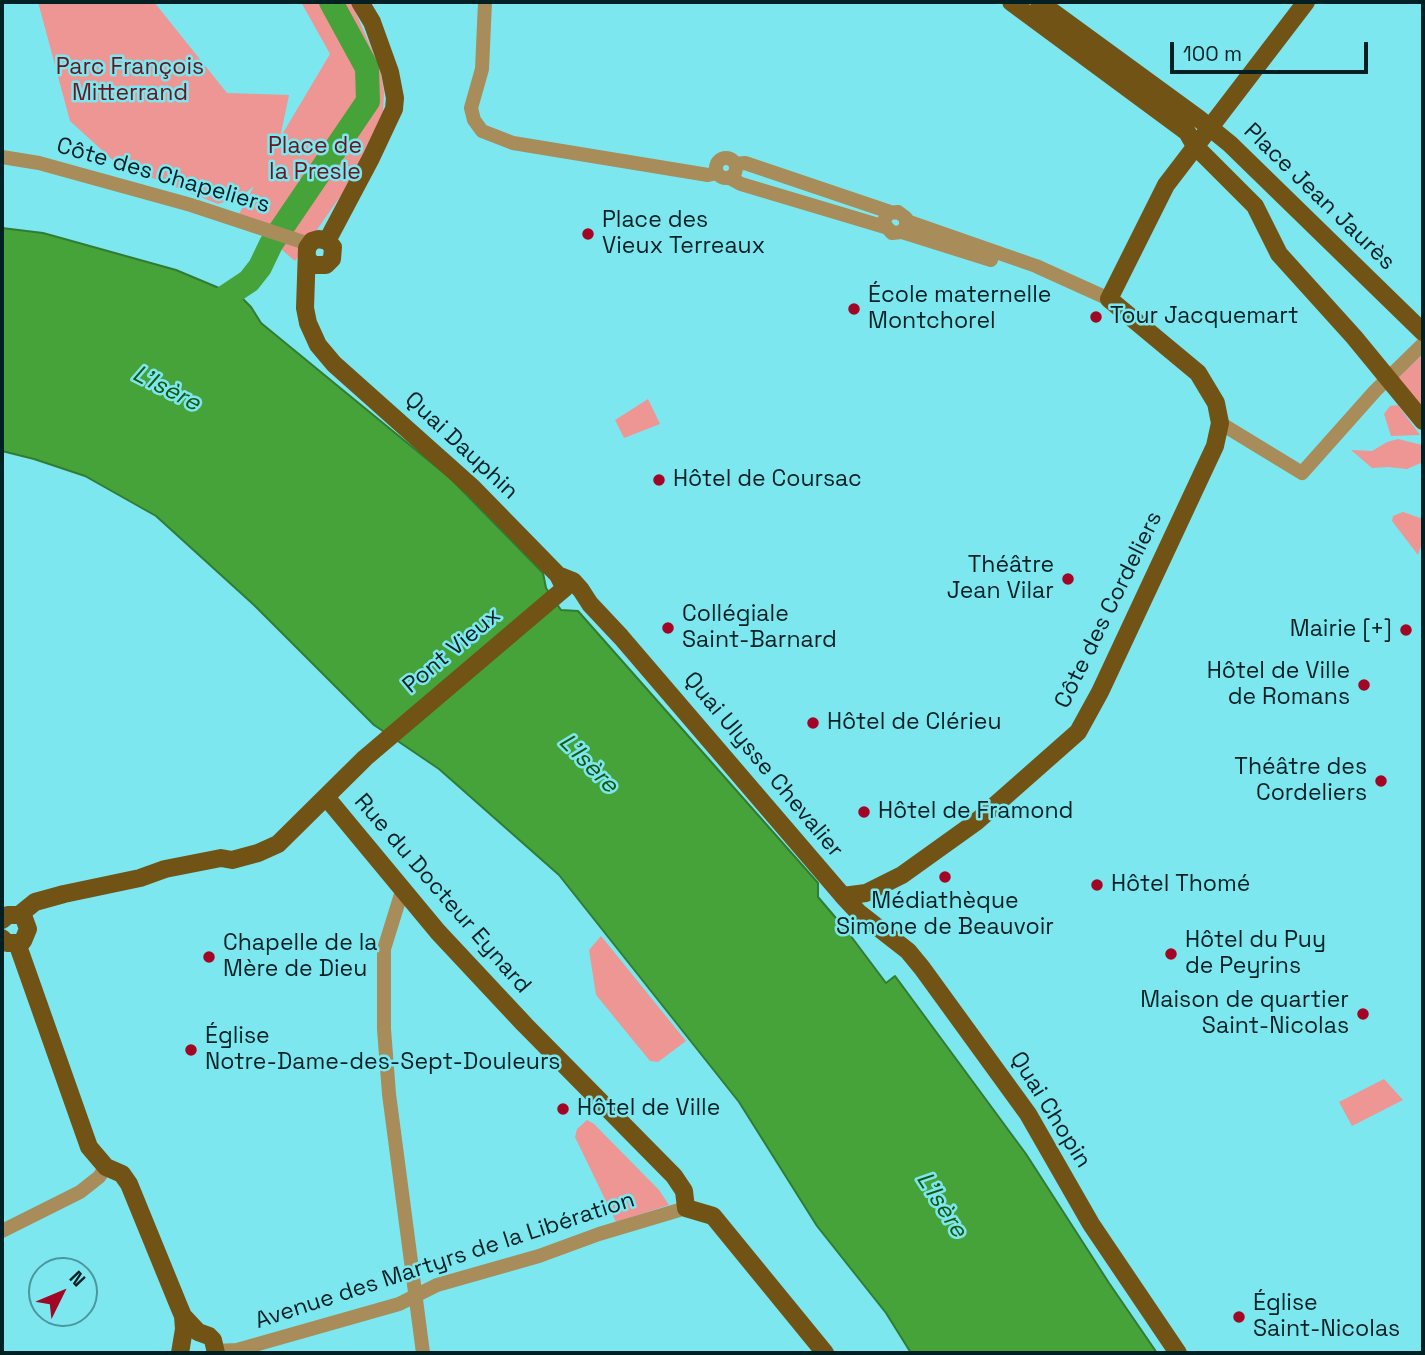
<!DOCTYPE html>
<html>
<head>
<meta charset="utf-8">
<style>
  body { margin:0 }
  #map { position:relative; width:1425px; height:1355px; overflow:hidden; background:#7de7ef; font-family:"Space Grotesk",sans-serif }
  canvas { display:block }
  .frame { position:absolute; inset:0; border:4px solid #002023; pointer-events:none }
  .north { position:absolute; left:28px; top:1257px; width:70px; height:70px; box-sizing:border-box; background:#7de7ef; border:2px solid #4b979d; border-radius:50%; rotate:47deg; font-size:19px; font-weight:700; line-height:28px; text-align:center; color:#002023 }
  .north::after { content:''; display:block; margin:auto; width:24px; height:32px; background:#a30625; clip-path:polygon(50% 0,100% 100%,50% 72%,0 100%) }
  .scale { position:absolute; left:1170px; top:42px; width:198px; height:32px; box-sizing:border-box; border:4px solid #002023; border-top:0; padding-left:9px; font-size:21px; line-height:24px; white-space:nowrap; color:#002023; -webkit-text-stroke:5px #7de7ef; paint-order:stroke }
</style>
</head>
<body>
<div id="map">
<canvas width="1425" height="1355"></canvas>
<div class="frame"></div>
<div class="north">N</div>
<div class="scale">100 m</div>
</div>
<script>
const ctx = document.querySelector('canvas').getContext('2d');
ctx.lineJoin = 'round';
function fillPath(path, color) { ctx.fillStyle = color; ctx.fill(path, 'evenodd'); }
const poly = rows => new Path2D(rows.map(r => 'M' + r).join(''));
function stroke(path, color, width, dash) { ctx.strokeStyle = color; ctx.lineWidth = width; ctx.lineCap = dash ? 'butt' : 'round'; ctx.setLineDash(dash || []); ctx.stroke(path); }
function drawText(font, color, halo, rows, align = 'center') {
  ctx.font = font + ' "Space Grotesk",sans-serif'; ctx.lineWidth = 5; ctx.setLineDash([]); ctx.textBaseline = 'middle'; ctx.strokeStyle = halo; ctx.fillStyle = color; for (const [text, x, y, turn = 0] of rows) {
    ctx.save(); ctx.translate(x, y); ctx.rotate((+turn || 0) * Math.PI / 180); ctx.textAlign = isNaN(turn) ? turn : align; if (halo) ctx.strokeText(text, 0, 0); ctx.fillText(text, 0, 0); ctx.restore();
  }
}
fillPath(poly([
  [38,2,154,2,227,93,289,95,280,138,330,54,301,2,351,2,380,68,384,92,383,114,349,184,295,261,239,214,254,186,242,196,218,204,117,164,70,121],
  [1423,354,1423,413,1397,379],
  [648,399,660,424,624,438,615,420],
  [1398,405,1420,435,1391,436,1384,414,1390,406],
  [1398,439,1422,445,1423,462,1407,469,1388,467,1372,468,1351,450,1372,451,1387,442],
  [1403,512,1423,519,1423,540,1418,555,1392,521,1393,516],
  [601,936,686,1041,658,1062,650,1061,596,995,589,950],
  [1384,1079,1403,1100,1352,1126,1339,1102],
  [587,1120,594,1124,659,1190,669,1205,616,1222,575,1137,577,1129]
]), '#ed9693');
const water = poly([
  [2,228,43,233,176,270,219,288,234,290,251,307,261,323,450,478,543,573,546,588,561,610,578,611,818,883,818,897,847,931,886,983,895,976,1026,1154,1109,1283,1157,1353,911,1353,886,1313,817,1226,739,1102,559,875,439,769,374,725,254,605,156,516,85,476,34,459,2,451,2,228]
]);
fillPath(water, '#46a33a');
stroke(water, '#317c33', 2);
stroke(poly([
  [207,309,249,281,260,267,271,244,368,101,367,68,331,2]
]), '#46a33a', 24);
stroke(poly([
  [485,2,482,69,471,108,474,120,482,131,513,143,708,175,717,173],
  [2,157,39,163,191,205,309,244],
  '716 168a10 10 0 1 1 20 0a10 10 0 1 1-20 0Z',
  [735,164,745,163,890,212],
  [730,178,741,184,885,227],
  [907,221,1036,266,1109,299],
  [902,232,906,226,906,218,898,212,888,213,883,223,892,233,902,232,991,260],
  [1220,423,1302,473,1375,391,1423,344],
  [402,891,384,949,384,1029,389,1094,423,1353],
  [2,1231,80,1192,99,1177,106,1167],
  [216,1351,237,1350,399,1304,437,1285,539,1256,599,1234,686,1208]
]), '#a88c5a', 14);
stroke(poly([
  [1011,2,1187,132,1195,146,1255,206,1279,254,1354,337,1423,421],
  [1039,2,1198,118,1230,144,1423,332],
  [327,241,371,158,394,109,395,98,390,72,372,22,360,2],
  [307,258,313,265,326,265,332,259,333,247,327,241,319,239,312,241,307,248,305,308,308,323,318,345,334,364,473,488,558,575,562,583],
  [558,575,573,581,581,590,590,604,621,637,843,896,858,912,908,951,922,968,1028,1114,1091,1224,1178,1353],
  [326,797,438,932,525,1025,674,1176,684,1191,686,1208,713,1216,825,1353],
  [843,896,866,893,902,875,976,822,1078,732,1100,692,1215,446,1220,423,1216,403,1198,373,1109,299,1166,185,1306,2],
  [19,915,35,902,64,894,140,878,165,869,221,858,232,860,258,853,278,844,365,758,565,588],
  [2,920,8,915,19,915,24,918,28,929,23,941,17,943,7,943,2,938],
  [17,943,89,1147,106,1167,122,1174,129,1184,178,1304,183,1316,184,1329,180,1353],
  [183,1316,198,1332,209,1336,213,1340,216,1353]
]), '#715315', 18);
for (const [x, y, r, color] of [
  [588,234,7,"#a30625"],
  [854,309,7,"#a30625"],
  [1096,317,7,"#a30625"],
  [659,480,7,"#a30625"],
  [1068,579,7,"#a30625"],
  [668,628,7,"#a30625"],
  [1406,630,7,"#a30625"],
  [1364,685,7,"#a30625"],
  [813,723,7,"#a30625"],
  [1381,781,7,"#a30625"],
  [864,812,7,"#a30625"],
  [945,877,7,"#a30625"],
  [1097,885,7,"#a30625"],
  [1171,954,7,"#a30625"],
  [209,957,7,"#a30625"],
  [1363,1014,7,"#a30625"],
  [191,1050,7,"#a30625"],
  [563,1109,7,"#a30625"],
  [1239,1317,7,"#a30625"]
]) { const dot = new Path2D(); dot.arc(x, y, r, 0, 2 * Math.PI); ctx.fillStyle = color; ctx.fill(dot); stroke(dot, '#7de7ef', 2.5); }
drawText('23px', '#6a141c', '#7de7ef', [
  ["Parc François",130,68],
  ["Mitterrand",130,94],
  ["Place de",315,147],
  ["la Presle",315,173]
]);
drawText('23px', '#002023', '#7de7ef', [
  ["Côte des Chapeliers",163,176,16],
  ["Place Jean Jaurès",1319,197,44],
  ["Quai Dauphin",461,446,43],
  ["Côte des Cordeliers",1109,610,-64],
  ["Pont Vieux",452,651,-40],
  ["Quai Ulysse Chevalier",763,765,50],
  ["Rue du Docteur Eynard",442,894,49],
  ["Quai Chopin",1050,1110,58],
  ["Avenue des Martyrs de la Libération",445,1261,-18]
]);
drawText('23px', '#002023', '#7de7ef', [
  ["Place des",602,221],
  ["Vieux Terreaux",602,247],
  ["École maternelle",868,296],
  ["Montchorel",868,322],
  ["Tour Jacquemart",1110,317],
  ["Hôtel de Coursac",673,480],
  ["Théâtre",1054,566,"right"],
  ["Jean Vilar",1054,592,"right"],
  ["Collégiale",682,615],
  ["Saint-Barnard",682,641],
  ["Mairie [+]",1392,630,"right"],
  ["Hôtel de Ville",1350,672,"right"],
  ["de Romans",1350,698,"right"],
  ["Hôtel de Clérieu",827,723],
  ["Théâtre des",1367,768,"right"],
  ["Cordeliers",1367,794,"right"],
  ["Hôtel de Framond",878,812],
  ["Hôtel Thomé",1111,885],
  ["Médiathèque",945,902,"center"],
  ["Simone de Beauvoir",945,928,"center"],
  ["Hôtel du Puy",1185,941],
  ["de Peyrins",1185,967],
  ["Chapelle de la",223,944],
  ["Mère de Dieu",223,970],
  ["Maison de quartier",1349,1001,"right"],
  ["Saint-Nicolas",1349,1027,"right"],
  ["Église",205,1037],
  ["Notre-Dame-des-Sept-Douleurs",205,1063],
  ["Hôtel de Ville",577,1109],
  ["Église",1253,1304],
  ["Saint-Nicolas",1253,1330]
], 'left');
drawText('italic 24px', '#195711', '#7de7ef', [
  ["L'Isère",166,389,27],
  ["L'Isère",588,764,45],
  ["L'Isère",941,1205,57]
]);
</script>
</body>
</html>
